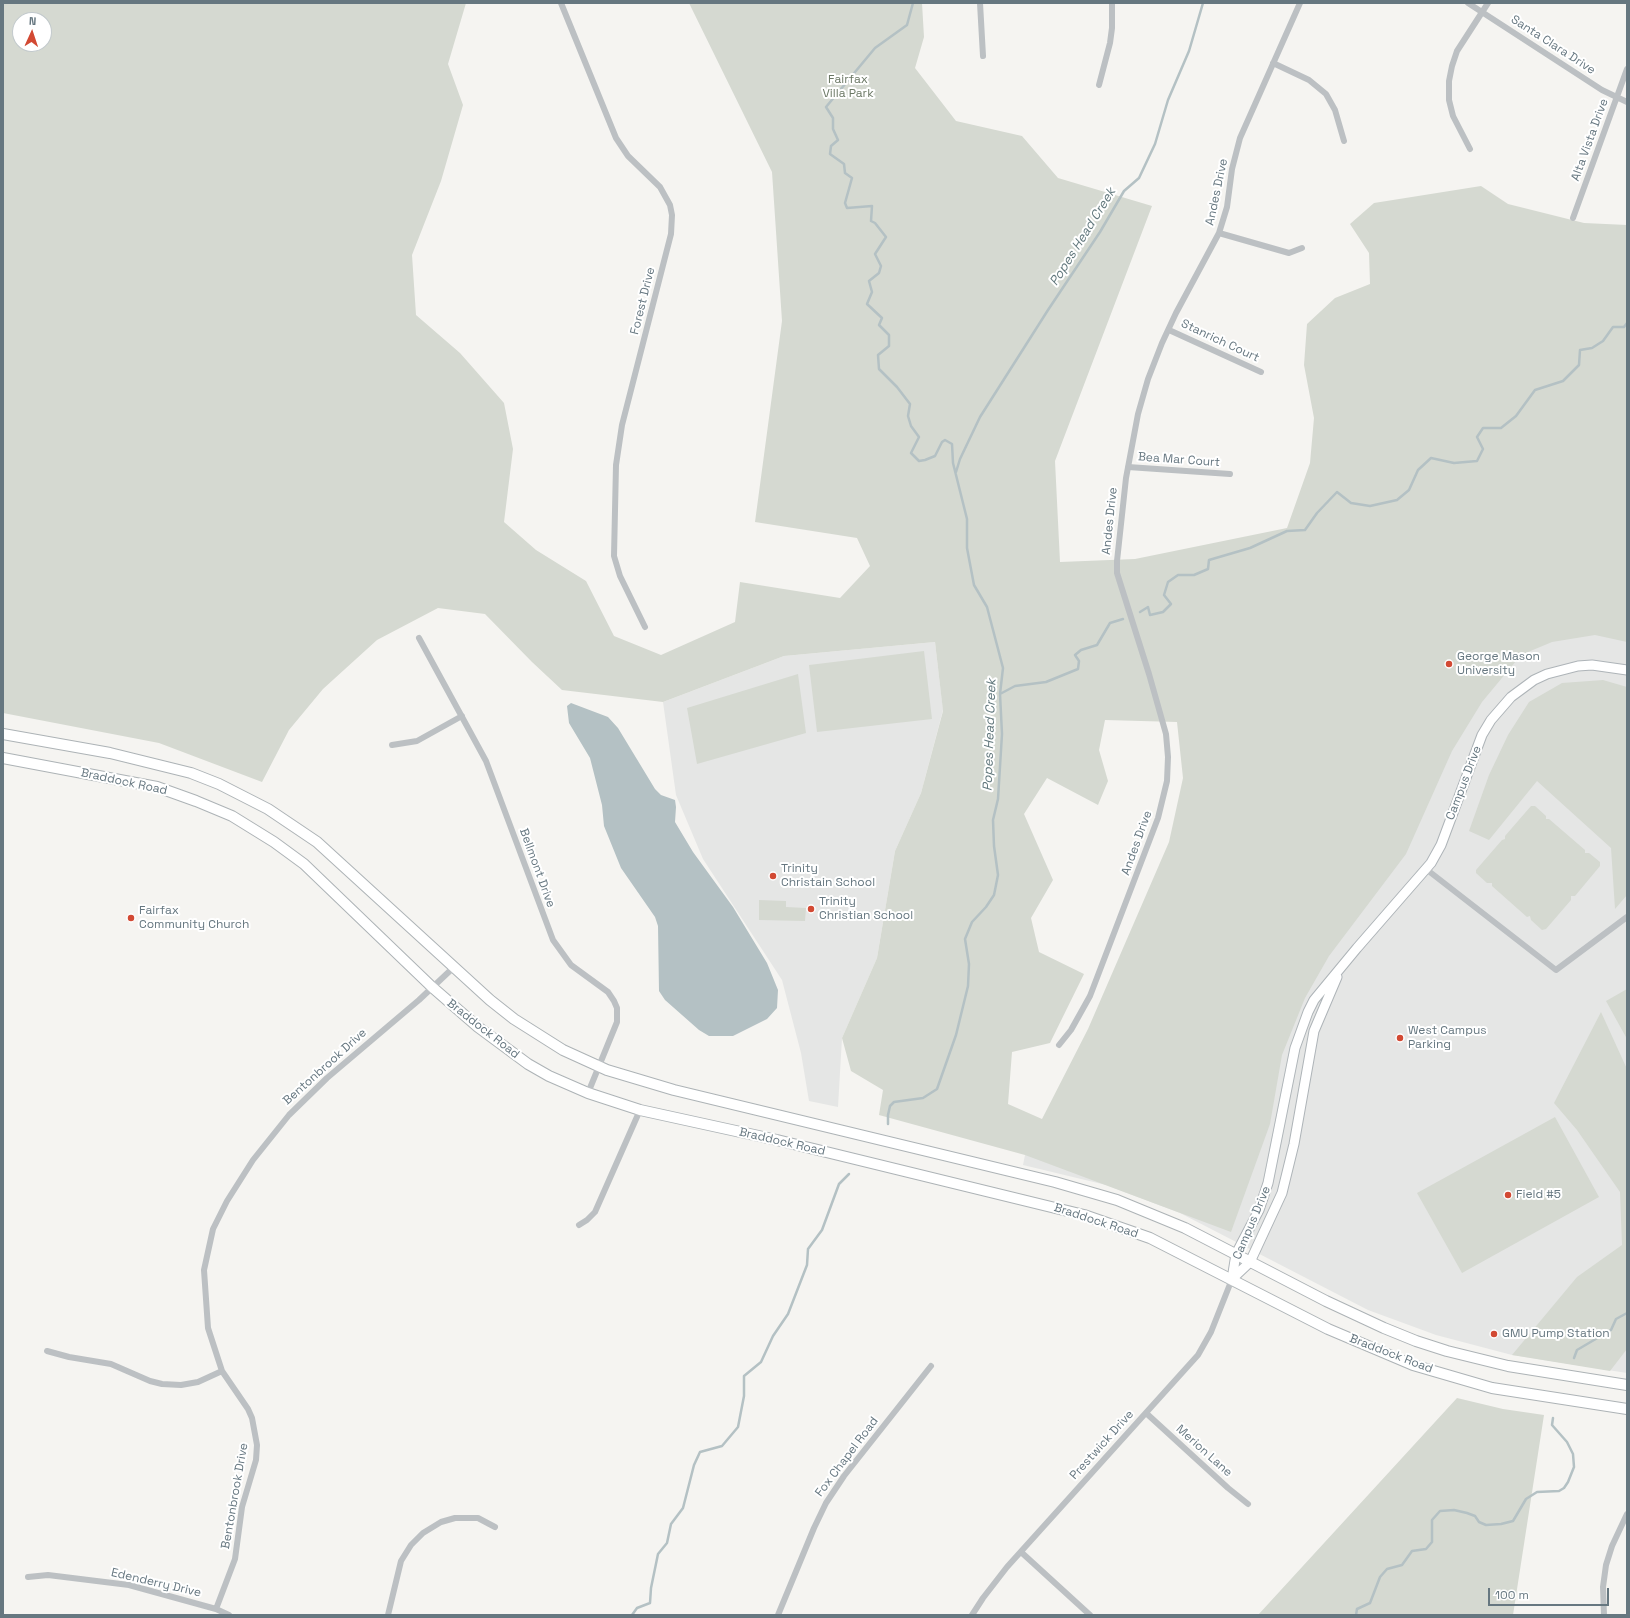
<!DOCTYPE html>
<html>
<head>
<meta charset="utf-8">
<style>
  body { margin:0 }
  #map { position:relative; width:1630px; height:1618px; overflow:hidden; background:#f5f4f1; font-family:"Space Grotesk",sans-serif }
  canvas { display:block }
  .frame { position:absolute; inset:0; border:4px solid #667780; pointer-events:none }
  .north { position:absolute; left:12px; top:12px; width:40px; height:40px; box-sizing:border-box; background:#fff; border:1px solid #c2c9cc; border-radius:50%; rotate:3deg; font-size:11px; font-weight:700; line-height:16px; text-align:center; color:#667780 }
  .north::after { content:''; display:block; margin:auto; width:14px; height:18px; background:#d24933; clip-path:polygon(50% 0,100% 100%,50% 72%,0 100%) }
  .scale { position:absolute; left:1488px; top:1588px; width:121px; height:18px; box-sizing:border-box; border:2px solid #667780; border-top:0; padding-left:5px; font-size:12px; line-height:14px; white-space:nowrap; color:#667780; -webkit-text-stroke:3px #fff; paint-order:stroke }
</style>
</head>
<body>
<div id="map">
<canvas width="1630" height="1618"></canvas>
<div class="frame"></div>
<div class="north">N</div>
<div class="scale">100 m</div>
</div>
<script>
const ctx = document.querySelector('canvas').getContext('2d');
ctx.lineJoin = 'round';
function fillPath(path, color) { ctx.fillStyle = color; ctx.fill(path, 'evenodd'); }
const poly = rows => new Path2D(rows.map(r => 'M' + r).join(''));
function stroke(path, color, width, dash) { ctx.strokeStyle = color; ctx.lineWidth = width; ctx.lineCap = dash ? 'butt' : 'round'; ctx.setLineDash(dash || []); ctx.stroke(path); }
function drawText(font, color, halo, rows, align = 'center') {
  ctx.font = font + ' "Space Grotesk",sans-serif'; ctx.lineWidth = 4; ctx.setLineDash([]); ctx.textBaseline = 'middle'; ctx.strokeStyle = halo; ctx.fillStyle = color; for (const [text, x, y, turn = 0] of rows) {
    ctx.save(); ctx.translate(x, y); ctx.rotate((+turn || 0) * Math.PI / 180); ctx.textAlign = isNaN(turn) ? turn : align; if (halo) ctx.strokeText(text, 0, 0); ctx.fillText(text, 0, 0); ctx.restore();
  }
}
fillPath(poly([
  [1627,289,1627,1373,1512,1355,1436,1335,1368,1310,1180,1213,1106,1185,1023,1165,1025,1155],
  [935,642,943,710,921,793,895,851,877,958,842,1038,838,1107,809,1101,801,1053,782,980,703,859,676,795,663,702,784,656]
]), '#e5e6e5');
fillPath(poly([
  [3,3,466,3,448,64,463,105,441,181,412,255,416,315,460,353,504,403,513,449,504,522,536,550,586,581,614,636,661,655,735,622,740,582,840,598,870,566,857,538,755,522,782,321,772,172,689,3,922,3,924,37,915,68,956,121,1022,136,1058,178,1152,206,1055,461,1060,562,1135,559,1287,528,1310,463,1314,418,1304,365,1307,324,1335,298,1370,284,1369,253,1350,224,1374,203,1481,186,1508,204,1584,223,1627,225,1627,642,1595,635,1552,642,1521,655,1482,702,1452,751,1406,854,1329,956,1305,998,1282,1055,1270,1124,1231,1232,1025,1155,879,1115,883,1090,851,1071,842,1038,877,958,895,851,921,793,943,711,935,642,784,656,663,702,562,690,532,662,485,614,438,608,377,640,323,689,289,730,262,782,159,743,3,713],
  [20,20,44,20,44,44,20,44],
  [1105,720,1177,722,1183,778,1169,842,1088,1029,1042,1119,1008,1104,1012,1052,1050,1043,1084,974,1039,952,1031,918,1053,880,1024,814,1047,778,1098,805,1108,781,1099,750],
  [924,651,932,719,817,732,809,665],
  [798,674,806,733,697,764,687,708],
  [1603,680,1627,687,1627,895,1615,909,1611,848,1537,781,1489,840,1469,831,1489,775,1508,735,1529,702,1562,683],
  [1531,806,1535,806,1546,816,1546,819,1549,819,1585,850,1585,853,1589,853,1600,862,1600,866,1575,896,1571,896,1571,900,1546,929,1542,930,1531,920,1530,916,1527,917,1492,886,1492,883,1487,883,1476,873,1476,870,1502,840,1505,839,1505,836],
  [759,900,786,901,786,907,806,908,805,921,759,920],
  [1627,989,1627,1039,1606,1001],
  [1601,1012,1627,1069,1627,1349,1610,1371,1512,1355,1577,1277,1622,1245,1620,1192,1577,1130,1554,1103],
  [1555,1117,1599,1197,1462,1273,1417,1193],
  [1457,1398,1503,1409,1544,1415,1513,1615,1258,1615]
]), '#d5d9d1');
fillPath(poly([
  [571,703,608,717,618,728,655,789,661,795,675,800,676,807,675,822,693,852,733,907,767,963,778,990,777,1008,767,1019,733,1036,709,1036,699,1030,665,1000,659,991,658,926,655,917,621,868,604,826,602,805,590,758,569,723,567,706]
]), '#b4c1c4');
stroke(poly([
  [956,472,960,459,980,417,1048,310,1100,232,1124,191,1139,178,1155,144,1168,100,1189,51,1203,3],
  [1140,612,1148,607,1150,615,1163,612,1171,604,1164,595,1168,582,1178,575,1194,575,1208,569,1209,560,1250,548,1287,531,1305,530,1317,513,1337,492,1351,503,1370,506,1397,500,1409,490,1418,470,1431,458,1454,463,1477,461,1483,449,1477,437,1483,428,1501,428,1516,416,1535,390,1563,381,1579,365,1580,350,1592,348,1603,341,1613,327,1624,327,1627,323],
  [1000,694,1015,686,1046,682,1078,669,1079,661,1075,655,1081,650,1097,645,1110,623,1123,619],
  [888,1124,888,1115,890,1106,894,1102,923,1098,937,1089,956,1035,968,986,969,964,965,939,972,922,986,907,994,895,998,875,994,846,993,820,998,799,1002,734,1000,694,1003,668,987,607,974,585,967,548,967,519,953,463,952,444,945,440,942,442,935,456,925,460,919,461,911,453,919,437,911,426,908,416,910,404,897,387,879,369,878,355,889,346,889,335,879,325,882,318,867,304,872,292,869,281,879,273,881,266,875,254,886,237,875,223,871,221,872,206,847,208,845,203,852,178,845,173,844,164,830,154,831,146,838,140,833,129,833,118,826,107,875,48,907,25,913,3],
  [1574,1358,1577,1350,1611,1330,1616,1319,1627,1313],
  [632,1615,637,1608,650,1603,651,1588,658,1554,667,1543,671,1524,683,1508,694,1465,700,1452,722,1446,738,1427,744,1396,744,1376,761,1362,773,1336,788,1314,807,1265,808,1249,822,1230,839,1184,849,1174],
  [1356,1615,1357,1609,1370,1603,1380,1577,1387,1569,1402,1565,1412,1551,1426,1549,1432,1542,1432,1520,1440,1511,1454,1510,1467,1513,1475,1516,1479,1522,1486,1525,1501,1524,1513,1521,1526,1499,1537,1492,1559,1491,1564,1488,1568,1482,1574,1467,1573,1454,1567,1442,1552,1425,1553,1418]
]), '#b4c1c4', 2.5);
const secondary = poly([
  [1232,1279,1236,1254,1259,1210,1268,1183,1295,1048,1308,1012,1314,1000,1357,948,1431,863,1441,845,1482,735,1491,720,1511,697,1534,680,1547,674,1578,666,1592,665,1627,670],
  [1232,1279,1250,1262,1282,1193,1294,1144,1314,1031,1337,977]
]);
const primary = poly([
  [3,734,110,753,191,773,219,784,268,809,317,842,490,1000,514,1019,563,1050,607,1070,674,1090,1055,1182,1117,1200,1185,1228,1326,1301,1384,1328,1416,1341,1447,1351,1508,1366,1627,1385],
  [3,758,157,787,196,801,232,816,274,842,304,864,432,987,478,1027,528,1064,549,1076,588,1093,640,1110,777,1140,1084,1215,1150,1238,1328,1329,1413,1365,1492,1388,1627,1409]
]);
stroke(secondary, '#aeb4b8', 11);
stroke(primary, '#adb3b6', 12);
stroke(poly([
  [561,3,616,138,628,156,660,187,670,205,672,215,671,234,622,425,616,465,614,556,620,576,645,627],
  [980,3,983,56],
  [1468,3,1602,90,1627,102],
  [1273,63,1309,80,1326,94,1335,110,1344,141],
  [1099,85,1110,43,1112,28,1112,3],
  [1470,149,1453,116,1449,100,1449,81,1452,66,1457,51,1488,3],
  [1573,218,1627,69],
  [1219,233,1289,253,1302,248],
  [1169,330,1261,372],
  [1128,467,1230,474],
  [419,638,486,761,553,940,571,965,608,992,614,1001,617,1008,617,1022,588,1093],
  [392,745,417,741,462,716],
  [1426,869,1556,970,1627,917],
  [1059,1045,1071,1030,1090,996,1158,818,1167,781,1168,757,1166,734,1149,674,1117,573,1117,561,1126,478,1138,414,1148,379,1162,343,1176,313,1219,233,1227,207,1232,169,1240,138,1300,3],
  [579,1225,587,1220,595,1212,640,1110],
  [47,1351,69,1357,111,1364,150,1381,162,1384,181,1385,198,1382,222,1371],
  [1146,1413,1228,1488,1248,1504],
  [1021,1552,1090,1615],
  [28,1577,48,1575,129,1585,216,1609,229,1615],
  [216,1609,235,1559,242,1507,256,1460,257,1445,252,1418,248,1409,222,1371,208,1328,204,1270,213,1229,227,1201,253,1160,289,1115,327,1078,419,1000,454,967],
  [388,1615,401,1561,411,1545,423,1533,441,1522,455,1518,478,1518,495,1527],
  [778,1615,814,1528,826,1503,844,1476,931,1366],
  [972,1615,983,1598,1007,1567,1198,1355,1211,1332,1232,1279],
  [1604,1615,1603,1587,1606,1565,1612,1546,1627,1514]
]), '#bcc0c3', 6);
stroke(secondary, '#fff', 9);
stroke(primary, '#fff', 10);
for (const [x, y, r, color] of [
  [1449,664,4,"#d24933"],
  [773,876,4,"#d24933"],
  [811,909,4,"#d24933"],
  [131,918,4,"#d24933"],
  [1400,1038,4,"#d24933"],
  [1508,1195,4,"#d24933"],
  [1494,1334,4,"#d24933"]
]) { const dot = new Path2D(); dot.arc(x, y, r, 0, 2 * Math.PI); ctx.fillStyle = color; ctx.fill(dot); stroke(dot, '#fff', 1.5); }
drawText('12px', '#667780', '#fff', [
  ["Santa Clara Drive",1553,45,33],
  ["Alta Vista Drive",1590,140,-70],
  ["Andes Drive",1217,192,-78],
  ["Forest Drive",643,301,-76],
  ["Stanrich Court",1220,341,25],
  ["Bea Mar Court",1179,460,4],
  ["Andes Drive",1110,521,-84],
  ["Braddock Road",124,782,12],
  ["Campus Drive",1464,783,-69],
  ["Andes Drive",1137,843,-70],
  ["Bellmont Drive",537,868,70],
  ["Braddock Road",483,1029,38],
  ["Bentonbrook Drive",325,1067,-42],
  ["Braddock Road",782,1142,13],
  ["Braddock Road",1096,1221,18],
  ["Campus Drive",1252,1223,-67],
  ["Braddock Road",1391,1354,21],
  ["Prestwick Drive",1102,1445,-48],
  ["Merion Lane",1204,1451,42],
  ["Fox Chapel Road",847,1457,-53],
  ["Bentonbrook Drive",235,1496,-80],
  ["Edenderry Drive",156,1583,13]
]);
drawText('12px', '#6a7764', '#fff', [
  ["Fairfax",848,80],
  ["Villa Park",848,94]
]);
drawText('12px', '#667780', '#fff', [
  ["George Mason",1457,657],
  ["University",1457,671],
  ["Trinity",781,869],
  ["Christain School",781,883],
  ["Trinity",819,902],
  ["Christian School",819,916],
  ["Fairfax",139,911],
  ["Community Church",139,925],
  ["West Campus",1408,1031],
  ["Parking",1408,1045],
  ["Field #5",1516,1195],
  ["GMU Pump Station",1502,1334]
], 'left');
drawText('italic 13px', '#62787d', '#fff', [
  ["Popes Head Creek",1083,237,-58],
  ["Popes Head Creek",990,735,-88]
]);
</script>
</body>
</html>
